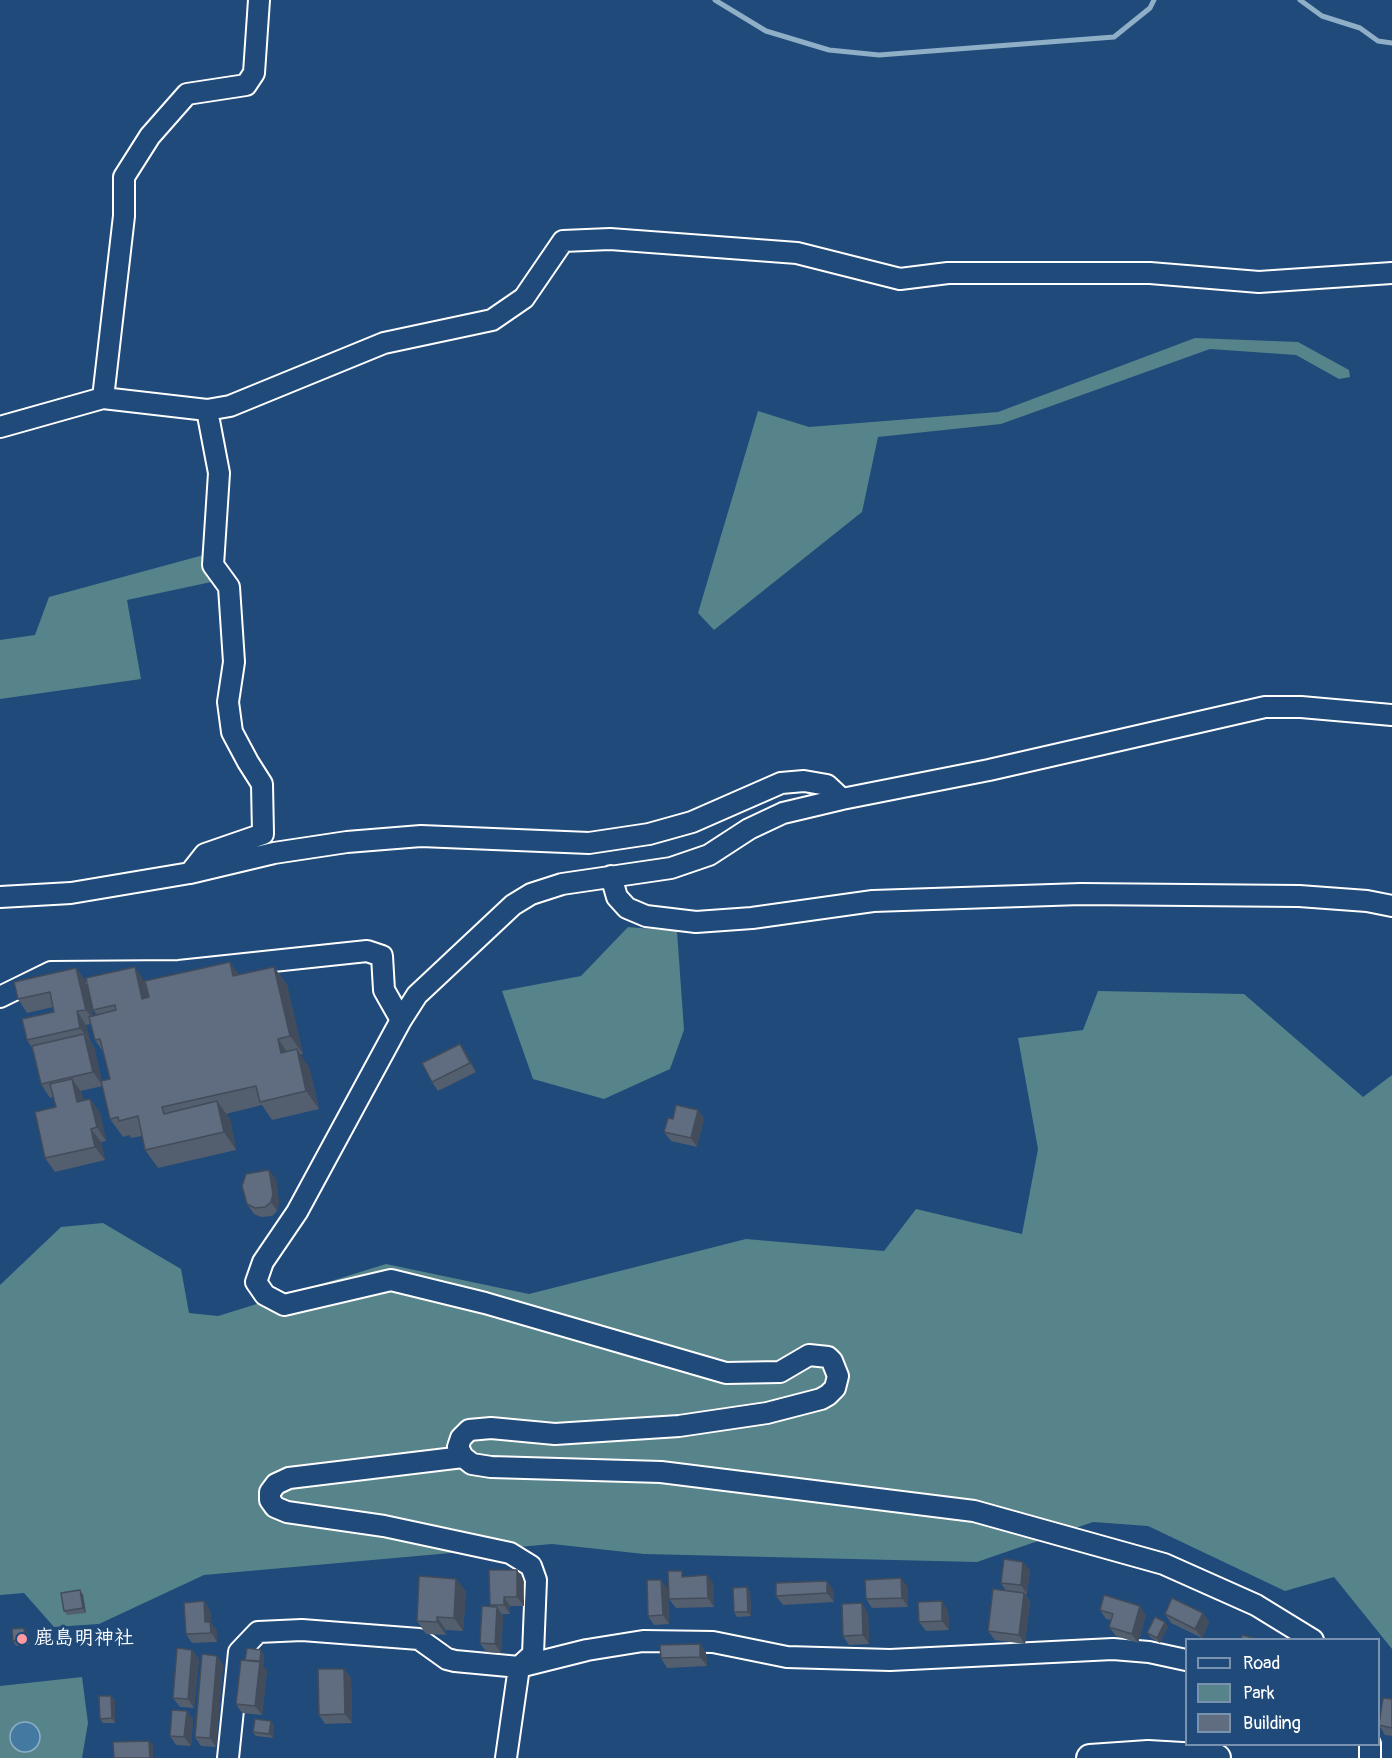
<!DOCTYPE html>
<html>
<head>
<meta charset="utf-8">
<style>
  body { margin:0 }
  #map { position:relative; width:1392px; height:1758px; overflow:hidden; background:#1f4a7a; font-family:Pangolin,sans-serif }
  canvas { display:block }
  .legend { position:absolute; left:1185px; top:1638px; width:195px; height:108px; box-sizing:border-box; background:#1f4a7a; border:2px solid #7992af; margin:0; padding:8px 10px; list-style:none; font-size:18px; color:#fff }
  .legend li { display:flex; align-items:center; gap:12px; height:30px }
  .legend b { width:30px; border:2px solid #7992af }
</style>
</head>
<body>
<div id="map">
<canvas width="1392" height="1758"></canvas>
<ul class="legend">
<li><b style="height:8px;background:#1f4a7a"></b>Road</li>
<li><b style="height:16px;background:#57838b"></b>Park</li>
<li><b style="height:16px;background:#606d80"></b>Building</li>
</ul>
</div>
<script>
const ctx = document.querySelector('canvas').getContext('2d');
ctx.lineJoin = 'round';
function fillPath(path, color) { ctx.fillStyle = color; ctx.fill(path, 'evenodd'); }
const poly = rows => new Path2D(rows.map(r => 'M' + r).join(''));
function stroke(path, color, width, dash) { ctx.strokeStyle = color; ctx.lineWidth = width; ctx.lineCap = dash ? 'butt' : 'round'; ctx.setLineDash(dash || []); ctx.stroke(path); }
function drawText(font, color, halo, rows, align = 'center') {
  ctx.font = font + ' Pangolin,"Klee One",sans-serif'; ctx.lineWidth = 6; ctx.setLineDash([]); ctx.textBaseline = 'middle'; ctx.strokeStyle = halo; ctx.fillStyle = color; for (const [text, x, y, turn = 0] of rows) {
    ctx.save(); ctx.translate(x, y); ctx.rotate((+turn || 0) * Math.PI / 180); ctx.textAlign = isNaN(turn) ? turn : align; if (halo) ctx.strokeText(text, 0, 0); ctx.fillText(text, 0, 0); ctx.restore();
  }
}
fillPath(poly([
  [1195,338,1298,342,1349,370,1350,377,1339,379,1296,355,1210,349,1001,424,878,437,862,512,714,630,698,613,758,411,809,427,998,412],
  [211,553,216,581,127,600,141,679,0,699,0,640,35,635,49,597],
  [628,927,677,931,684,1030,670,1069,604,1099,533,1079,502,991,581,976],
  [1098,991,1244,994,1363,1097,1392,1075,1392,1649,1334,1577,1285,1591,1148,1526,1093,1522,977,1562,644,1554,552,1544,204,1575,99,1624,54,1627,24,1593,0,1595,0,1285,61,1227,103,1223,181,1269,189,1313,218,1316,386,1264,529,1294,746,1239,884,1251,916,1209,1022,1234,1038,1149,1018,1038,1083,1030],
  [82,1677,88,1723,82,1758,0,1758,0,1686]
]), '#57838b');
const water = poly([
  '10 1737a15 15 0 1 1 30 0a15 15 0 1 1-30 0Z'
]);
fillPath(water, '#4479a1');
stroke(water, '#8fafc7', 1.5);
stroke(poly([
  [715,0,766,31,829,50,879,55,1114,37,1150,8,1154,0],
  [1300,0,1322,16,1360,28,1378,41,1392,43]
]), '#8fafc7', 5);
const minor = poly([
  [103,398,124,216,124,177,150,136,187,94,246,85,254,73,259,0],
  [0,427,103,398,207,410,230,406,384,343,492,320,524,298,563,241,610,239,797,253,900,279,948,273,1150,273,1259,282,1392,273],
  [190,873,205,854,263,834,262,784,248,762,232,732,228,702,234,662,229,587,213,565,219,473,207,410],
  [611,876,617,897,627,908,646,916,696,922,752,918,873,901,1081,894,1299,896,1367,901,1392,906],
  [0,897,71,893,190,873,274,853,347,842,421,836,589,843,649,834,692,822,781,783,804,781,827,785,842,799],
  [0,997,51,972,179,971,367,951,382,956,384,990,401,1020],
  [463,1457,289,1478,276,1484,270,1492,270,1500,275,1507,287,1512,384,1526,510,1553,531,1566,536,1580,533,1654,519,1667,506,1758],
  [1313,1640,1256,1605,1164,1564,974,1511,661,1472,491,1467,472,1464,463,1457,458,1447,461,1438,469,1430,491,1428,555,1434,679,1426,767,1413,821,1399,828,1395,835,1388,838,1376,832,1361,828,1357,809,1355,780,1372,726,1373,485,1303,391,1280,284,1305,265,1295,256,1282,263,1262,297,1212,401,1020,417,995,513,905,531,894,562,884,671,868,709,855,749,829,783,813,842,799,989,770,1265,707,1301,707,1392,715],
  [228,1758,239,1652,258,1632,302,1630,419,1639,447,1659,455,1661,519,1667,587,1650,643,1641,713,1642,787,1657,890,1660,1113,1649,1149,1652,1186,1660],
  [1370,1758,1370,1744]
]);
const major = poly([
  [1090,1758,1148,1754,1217,1758]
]);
stroke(minor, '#fff', 24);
stroke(major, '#fff', 30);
stroke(minor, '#1f4a7a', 20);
stroke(major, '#1f4a7a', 26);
fillPath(poly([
  [274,967,287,985,303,1054,300,1055,309,1067,319,1109,272,1120,262,1105,226,1114,230,1119,236,1150,158,1168,145,1150,142,1136,131,1138,129,1135,123,1137,110,1119,110,1079,104,1053,95,1040,91,1024,86,1025,90,1041,94,1047,103,1086,80,1091,83,1101,90,1099,100,1113,106,1141,101,1142,105,1160,55,1172,45,1158,56,1107,53,1097,50,1098,41,1084,32,1048,27,1040,54,1012,53,1007,27,1013,18,999,76,968,86,982,93,1016,97,1015,93,1010,146,983,239,975],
  [460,1044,466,1053,476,1072,438,1091,432,1082],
  [698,1110,704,1119,697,1147,671,1141,664,1132,673,1119],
  [276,1179,279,1203,277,1211,272,1216,261,1217,254,1214,247,1204],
  [1023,1562,1030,1571,1027,1594,1025,1594,1030,1602,1025,1644,995,1640,988,1631,1006,1591,1001,1583],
  [707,1575,714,1585,714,1607,676,1608,669,1599],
  [456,1579,466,1592,463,1631,446,1630,446,1635,426,1634,417,1621],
  [523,1579,524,1606,510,1606,510,1614,502,1614,503,1616,501,1653,486,1652,480,1643,491,1607,490,1605],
  [827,1581,833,1590,834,1602,783,1605,776,1596],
  [747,1587,750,1592,751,1616,737,1617,734,1612],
  [908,1587,908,1607,872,1608,866,1599],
  [668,1589,669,1624,654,1625,648,1616],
  [80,1590,83,1595,86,1613,67,1615,64,1611],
  [210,1610,211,1623,217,1631,217,1642,192,1643,186,1634],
  [948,1610,949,1630,926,1631,919,1622],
  [1100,1610,1146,1615,1138,1643,1116,1636,1109,1627,1111,1620,1106,1619],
  [868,1613,869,1644,849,1645,843,1636],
  [1203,1613,1209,1622,1202,1638,1171,1623,1165,1614],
  [1168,1626,1160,1643,1151,1638,1147,1633],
  [27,1632,29,1644,16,1646,13,1641],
  [700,1644,706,1653,707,1666,667,1668,661,1658],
  [192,1650,199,1659,194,1708,180,1707,173,1698],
  [261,1650,264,1655,263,1666,267,1671,262,1715,242,1713,236,1704,246,1661],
  [217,1656,223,1665,216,1747,201,1746,195,1737],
  [344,1669,351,1678,352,1723,325,1724,319,1715],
  [111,1696,115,1701,115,1723,103,1723,100,1719],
  [1392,1699,1392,1736,1385,1735,1379,1725],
  [187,1711,193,1720,191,1746,176,1745,170,1736],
  [274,1725,273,1738,256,1736,253,1732]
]), '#535e6e');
fillPath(poly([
  [230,962,243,980,233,976],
  [135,967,147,985,154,1017,142,999],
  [274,967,287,985,303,1054,290,1036],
  [76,968,86,982,95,1023,86,1010],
  [77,1011,86,1025,90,1041,80,1028],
  [84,1034,94,1047,103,1086,93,1072],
  [278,1039,291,1057,281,1053],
  [460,1044,466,1053,476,1072,470,1063],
  [297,1049,309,1067,319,1109,306,1091],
  [72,1079,82,1093,87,1116,77,1102],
  [90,1099,100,1113,106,1141,97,1127],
  [217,1101,230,1119,236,1150,224,1132],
  [698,1110,704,1119,697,1147,691,1138],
  [91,1129,101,1142,105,1160,95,1147],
  [269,1170,276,1179,279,1203,277,1211,271,1202],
  [1023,1562,1030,1571,1027,1594,1021,1585],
  [517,1570,523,1579,524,1606,517,1597],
  [707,1575,714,1585,714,1607,708,1598],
  [901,1578,908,1587,908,1607,902,1598],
  [456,1579,466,1592,463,1631,454,1618],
  [661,1580,668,1589,669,1624,663,1615],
  [827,1581,833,1590,834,1602,827,1593],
  [747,1587,750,1592,751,1616,748,1612],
  [80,1590,83,1595,86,1613,83,1608],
  [1024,1593,1030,1602,1025,1644,1019,1635],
  [504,1597,510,1606,510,1614,504,1605],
  [204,1601,210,1610,211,1623,217,1631,217,1642,205,1622],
  [942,1601,948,1610,949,1630,942,1621],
  [862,1603,868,1613,869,1644,863,1635],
  [1140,1606,1146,1615,1138,1643,1132,1634],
  [497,1607,503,1616,501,1653,495,1644],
  [1203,1613,1209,1622,1202,1638,1195,1629],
  [437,1617,446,1630,446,1635,437,1622],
  [1165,1622,1168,1626,1160,1643,1157,1638],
  [24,1628,27,1632,29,1644,25,1640],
  [700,1644,706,1653,707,1666,700,1657],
  [192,1650,199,1659,194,1708,188,1699],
  [261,1650,264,1655,263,1666,260,1661],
  [217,1656,223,1665,216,1747,210,1738],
  [260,1662,267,1671,262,1715,255,1706],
  [344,1669,351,1678,352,1723,345,1714],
  [111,1696,115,1701,115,1723,112,1718],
  [187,1711,193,1720,191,1746,184,1737],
  [271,1721,274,1725,273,1738,269,1734],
  [149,1741,153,1745,153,1758,150,1758]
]), '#434c5a');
const building = poly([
  [230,962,233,976,274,967,290,1036,278,1039,281,1053,297,1049,306,1091,260,1102,256,1086,162,1107,164,1114,217,1101,224,1132,145,1150,138,1116,119,1121,118,1117,110,1119,101,1081,110,1079,100,1039,95,1040,89,1017,116,1010,115,1005,93,1010,86,978,135,967,142,999,149,997,145,981,230,962],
  [76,968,86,1010,77,1011,80,1028,27,1040,22,1019,54,1012,50,992,18,999,14,982,76,968],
  [84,1034,93,1072,41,1084,32,1046,84,1034],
  [460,1044,470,1063,432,1082,422,1063,460,1044],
  [72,1079,77,1102,90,1099,97,1127,91,1129,95,1147,45,1158,35,1112,56,1107,50,1084,72,1079],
  [676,1105,698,1110,691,1138,664,1132,668,1118,673,1119,676,1105],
  [269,1170,273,1194,271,1202,265,1207,255,1208,247,1204,242,1186,246,1174,269,1170],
  [1004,1559,1023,1562,1021,1585,1001,1583,1004,1559],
  [489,1570,517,1570,517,1597,504,1597,504,1605,490,1605,489,1570],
  [668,1571,682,1571,682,1577,707,1575,708,1598,669,1599,668,1571],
  [419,1576,456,1579,454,1618,437,1617,437,1622,417,1621,419,1576],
  [901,1578,902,1598,866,1599,865,1580,901,1578],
  [647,1580,661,1580,663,1615,648,1616,647,1580],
  [827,1581,827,1593,776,1596,776,1583,827,1581],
  [747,1587,748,1612,734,1612,733,1588,747,1587],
  [993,1589,1024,1593,1019,1635,988,1631,993,1589],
  [80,1590,83,1608,64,1611,61,1593,80,1590],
  [1104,1595,1140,1606,1132,1634,1109,1627,1113,1614,1100,1610,1104,1595],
  [1172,1598,1203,1613,1195,1629,1165,1614,1172,1598],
  [204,1601,205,1622,210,1622,211,1633,186,1634,184,1603,204,1601],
  [942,1601,942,1621,919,1622,918,1602,942,1601],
  [862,1603,863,1635,843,1636,842,1604,862,1603],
  [482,1606,497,1607,495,1644,480,1643,482,1606],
  [1155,1617,1165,1622,1157,1638,1147,1633,1155,1617],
  [24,1628,25,1640,13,1641,12,1629,24,1628],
  [1242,1635,1260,1640,1241,1640,1242,1635],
  [700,1644,700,1657,661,1658,660,1645,700,1644],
  [177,1648,192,1650,188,1699,173,1698,177,1648],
  [247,1648,261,1650,260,1661,245,1660,247,1648],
  [202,1654,217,1656,210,1738,195,1737,202,1654],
  [241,1660,260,1662,255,1706,236,1704,241,1660],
  [318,1669,344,1669,345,1714,319,1715,318,1669],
  [99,1696,111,1696,112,1718,100,1719,99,1696],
  [1383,1698,1392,1699,1392,1728,1379,1725,1383,1698],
  [172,1710,187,1711,184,1737,170,1736,172,1710],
  [255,1719,271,1721,269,1734,253,1732,255,1719],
  [149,1741,150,1758,114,1758,113,1742,149,1741]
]);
fillPath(building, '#606d80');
stroke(building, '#434c5a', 1.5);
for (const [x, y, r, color] of [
  [22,1639,6,"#ff9aa2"]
]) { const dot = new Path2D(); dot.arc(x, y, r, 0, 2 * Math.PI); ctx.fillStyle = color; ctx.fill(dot); stroke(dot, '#1f4a7a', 2); }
drawText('bold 20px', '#fff', '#1f4a7a', [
  ["鹿島明神社",34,1639]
], 'left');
</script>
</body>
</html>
